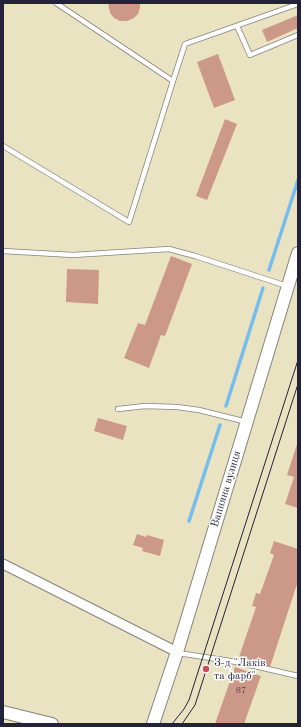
<!DOCTYPE html>
<html>
<head>
<meta charset="utf-8">
<style>
  body { margin:0 }
  #map { position:relative; width:301px; height:727px; overflow:hidden; background:#eae3c2; font-family:"Old Standard TT",serif }
  canvas { display:block }
  .frame { position:absolute; inset:0; border:4px solid #22223b; pointer-events:none }
</style>
</head>
<body>
<div id="map">
<canvas width="301" height="727"></canvas>
<div class="frame"></div>
</div>
<script>
const ctx = document.querySelector('canvas').getContext('2d');
ctx.lineJoin = 'round';
const poly = rows => new Path2D(rows.map(r => 'M' + r).join(''));
function stroke(path, color, width, dash) { ctx.strokeStyle = color; ctx.lineWidth = width; ctx.lineCap = dash ? 'butt' : 'round'; ctx.setLineDash(dash || []); ctx.stroke(path); }
function fillPath(path, color) { ctx.fillStyle = color; ctx.fill(path, 'evenodd'); }
function drawText(font, color, halo, rows, align = 'center') {
  ctx.font = font + ' "Old Standard TT",serif'; ctx.lineWidth = 3; ctx.setLineDash([]); ctx.textBaseline = 'middle'; ctx.strokeStyle = halo; ctx.fillStyle = color; for (const [text, x, y, turn = 0] of rows) {
    ctx.save(); ctx.translate(x, y); ctx.rotate((+turn || 0) * Math.PI / 180); ctx.textAlign = isNaN(turn) ? turn : align; if (halo) ctx.strokeText(text, 0, 0); ctx.fillText(text, 0, 0); ctx.restore();
  }
}
stroke(poly([
  [269,270,298,180],
  [226,406,263,288],
  [189,521,220,425]
]), '#76bced', 3.5);
fillPath(poly([
  [108,3,140,3,140,8,138,14,134,18,127,21,120,21,114,18,110,13],
  [298,15,298,28,267,42,262,30],
  [218,54,235,100,214,108,197,62],
  [225,119,237,124,207,200,196,196],
  [171,256,192,264,165,336,161,335,149,368,124,358,138,323,145,325],
  [67,269,99,270,98,304,66,302],
  [98,418,127,426,123,440,94,431],
  [298,441,298,508,285,504,294,477,287,475],
  [137,534,146,537,147,535,164,540,160,556,142,551,143,548,133,545],
  [274,541,298,549,298,581,270,667,239,657,256,607,252,606,256,593,260,594,274,555,270,553],
  [235,667,261,676,244,724,215,724]
]), '#cc9887');
const service = poly([
  [56,3,173,81],
  [237,26,250,55,298,35],
  [3,146,129,222,173,81,185,44,298,4],
  [3,251,73,255,169,249,195,256,287,286],
  [118,409,145,406,177,407,199,410,247,422],
  [178,653,237,662,298,676]
]);
const minor = poly([
  [3,564,177,652]
]);
const tertiary = poly([
  [3,712,52,724],
  [153,724,177,652,298,253]
]);
stroke(service, '#86827e', 6);
stroke(minor, '#86827e', 11);
stroke(tertiary, '#86827e', 14);
stroke(service, '#fff', 4.5);
stroke(minor, '#fff', 9);
stroke(tertiary, '#fff', 12);
stroke(poly([
  [172,724,184,709,189,700,298,360],
  [182,724,195,705,298,384]
]), '#22223b', 1);
for (const [x, y, r, color] of [
  [206,669,4,"#d1495b"]
]) { const dot = new Path2D(); dot.arc(x, y, r, 0, 2 * Math.PI); ctx.fillStyle = color; ctx.fill(dot); stroke(dot, '#fff', 1.5); }
drawText('9px', '#4c404e', null, [
  ["87",241,691]
]);
drawText('11px', '#22223b', '#fff', [
  ["Вапняна вулиця",226,489,-73]
]);
drawText('11px', '#22223b', '#fff', [
  ["З-д \"Лаків",214,663],
  ["та фарб\"",214,676]
], 'left');
</script>
</body>
</html>
